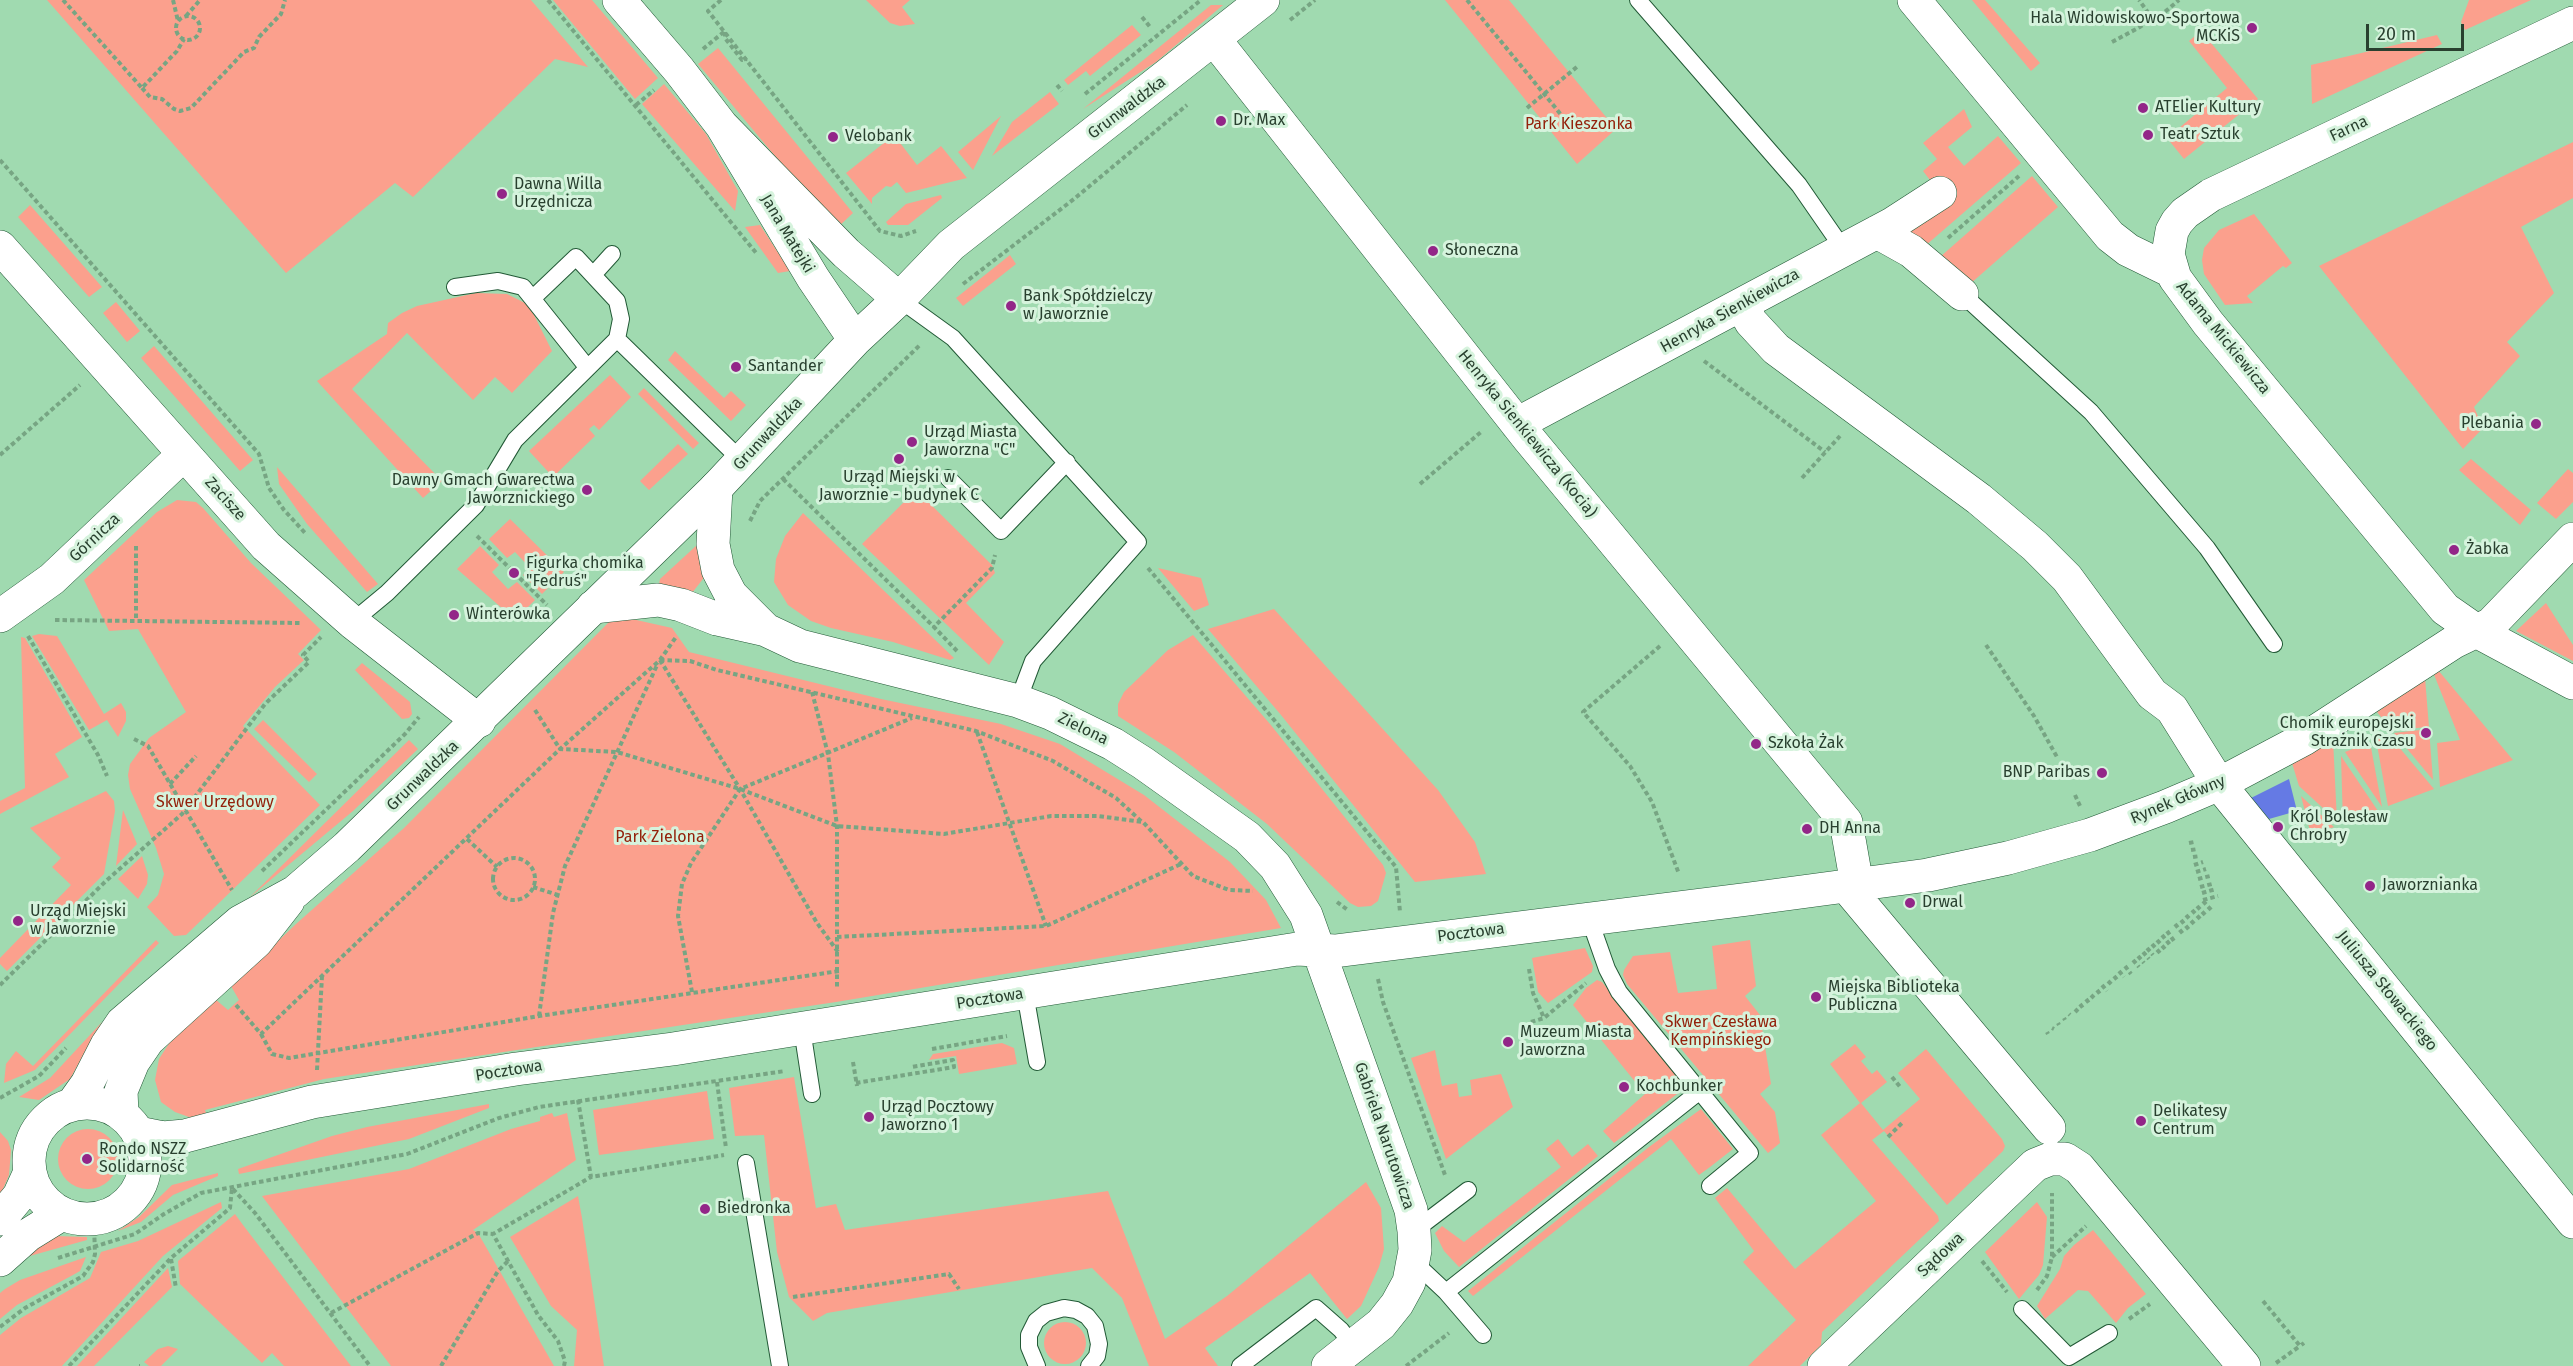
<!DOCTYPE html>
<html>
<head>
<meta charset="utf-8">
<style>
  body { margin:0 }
  #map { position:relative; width:2573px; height:1366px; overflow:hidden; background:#a0dab0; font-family:"Fira Sans",sans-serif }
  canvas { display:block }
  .scale { position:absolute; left:2366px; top:24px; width:98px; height:27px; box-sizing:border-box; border:3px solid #29402f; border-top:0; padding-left:8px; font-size:18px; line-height:21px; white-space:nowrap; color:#29402f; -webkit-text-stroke:4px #d6f3dd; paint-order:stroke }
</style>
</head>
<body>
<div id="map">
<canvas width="2573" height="1366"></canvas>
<div class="scale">20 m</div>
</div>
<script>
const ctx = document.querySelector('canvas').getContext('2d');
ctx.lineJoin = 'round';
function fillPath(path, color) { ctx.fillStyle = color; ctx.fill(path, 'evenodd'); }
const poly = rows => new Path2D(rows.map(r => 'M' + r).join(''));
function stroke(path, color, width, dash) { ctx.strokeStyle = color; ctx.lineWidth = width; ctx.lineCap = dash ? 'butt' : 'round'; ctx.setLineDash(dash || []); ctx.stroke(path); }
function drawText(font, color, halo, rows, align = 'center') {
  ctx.font = font + ' "Fira Sans",sans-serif'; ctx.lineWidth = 6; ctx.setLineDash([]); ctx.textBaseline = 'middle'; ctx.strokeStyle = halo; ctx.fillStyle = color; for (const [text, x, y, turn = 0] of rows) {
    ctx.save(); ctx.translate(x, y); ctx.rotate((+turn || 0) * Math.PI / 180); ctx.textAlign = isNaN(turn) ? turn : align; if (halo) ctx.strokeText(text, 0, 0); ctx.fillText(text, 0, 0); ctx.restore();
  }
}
fillPath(poly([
  [47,0,531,0,588,67,555,59,413,197,395,183,286,273],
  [553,0,592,0,658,78,635,99],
  [866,0,910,0,902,7,915,24,900,26,890,23],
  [1445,0,1509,0,1616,129,1577,164],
  [1972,0,1985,0,2040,63,2031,71],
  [2469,0,2531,0,2465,30,2461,22],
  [1211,5,1223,5,1156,62,1083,109],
  [1132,25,1141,35,1090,76,1086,71,1068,85,1064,80],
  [2201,31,2258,99,2184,159,2167,138,2227,88,2189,41],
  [2437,35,2442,44,2312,104,2311,65],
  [718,48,853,213,836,229,698,64],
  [664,84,706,134,738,191,735,211,642,104],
  [1050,92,1059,104,992,156,1012,122],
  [1964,109,1972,127,1948,147,1964,166,1998,136,2021,163,1925,246,1904,235,1940,193,1923,171,1937,159,1923,143],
  [1001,116,973,170,958,152],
  [894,135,917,165,941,146,967,178,906,193,897,182,891,187,886,186,872,198,872,204,846,173],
  [2573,142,2573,198,2521,227,2554,293,2507,342,2520,356,2474,407,2483,428,2463,449,2319,266],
  [2032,176,2058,207,1970,284,1940,257],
  [941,195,942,198,908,225,888,225,886,222,906,204],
  [30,205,102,287,89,297,18,217],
  [2254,214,2292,263,2286,268,2283,266,2247,296,2253,303,2225,305,2204,274,2202,260,2204,248,2219,230],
  [760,225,790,271,778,273,745,227],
  [1010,255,1016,264,963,306,956,298],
  [476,293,507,294,529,305,552,351,512,393,495,377,473,400,407,333,352,389,442,481,423,498,317,381,387,334,388,323,402,313,417,306],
  [116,302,140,331,127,342,103,313],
  [154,346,253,460,240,471,141,358],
  [675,351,724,398,731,391,746,405,731,421,668,360],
  [610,375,631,397,599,430,594,425,589,429,595,436,553,477,529,451],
  [644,388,699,443,693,449,638,394],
  [678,444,688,454,649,490,640,481],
  [2471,459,2531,510,2520,525,2459,470],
  [277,467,378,584,367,592,307,524,279,484],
  [2568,469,2573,473,2573,502,2556,519,2537,503],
  [916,490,992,565,995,573,966,603,1004,642,989,665,862,544],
  [177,500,196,502,203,508,251,563,321,630,298,654,304,660,275,687,243,726,320,805,186,935,174,936,147,907,158,895,164,874,156,848,130,789,128,775,130,764,149,738,186,712,138,629,109,631,84,580,157,512],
  [803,513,954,658,950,660,893,642,831,628,811,621,788,605,774,582,776,559,785,536],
  [510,519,564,572,542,594,523,575,530,568,515,552,507,558,489,539],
  [697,545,706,575,692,593,659,584,660,579],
  [480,546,499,565,492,572,508,589,517,582,535,600,518,617,511,616,457,569],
  [1158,568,1201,578,1209,605,1194,611],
  [2546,603,2573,645,2573,661,2516,631],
  [1274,609,1438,790,1475,842,1486,874,1415,882,1281,715,1208,629],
  [623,617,672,628,689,652,881,699,1001,724,1060,744,1144,795,1230,862,1266,900,1281,928,836,1002,324,1079,205,1110,207,1116,189,1117,175,1112,161,1102,155,1080,159,1059,170,1042,215,999,228,1010,239,1000,231,986,296,924,404,828,610,621],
  [39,634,57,636,104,714,121,703,126,712,126,721,118,737,107,720,89,730,32,636],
  [1193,635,1270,724,1383,865,1386,873,1378,901,1371,906,1358,907,1350,903,1267,824,1174,752,1118,716,1118,704,1124,692,1168,650],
  [21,637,25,638,82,737,55,754,69,777,0,814,0,801,25,788],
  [362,663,410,702,412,714,409,718,402,719,355,670],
  [2438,670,2513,760,2440,787,2437,743,2460,740,2433,672],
  [2425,678,2429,727,2392,730,2377,712],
  [263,720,317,774,309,782,254,729],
  [2429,729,2433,780,2394,733],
  [2388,734,2434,789,2388,806,2376,739],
  [2333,739,2337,821,2299,786,2292,763],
  [409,740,418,749,353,811,249,898],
  [2370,742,2382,807,2345,752],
  [2341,756,2378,811,2343,823],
  [106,791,114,801,115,811,104,874,7,971,0,964,0,958,71,885,52,867,61,858,30,828],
  [2301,796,2334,827,2311,835],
  [123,810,137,844,116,866],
  [142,856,148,875,147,884,138,899,118,879],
  [156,940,159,943,35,1070,4,1083,6,1064,16,1051,33,1066],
  [1750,940,1756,986,1745,996,1760,1015,1771,1084,1760,1094,1775,1112,1780,1143,1768,1153,1627,984,1623,975,1624,970,1633,956,1670,952,1678,993,1717,989,1712,946],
  [1585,948,1593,966,1592,972,1548,1003,1538,992,1532,958],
  [1597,980,1602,982,1686,1087,1614,1143,1603,1131,1645,1094,1573,1005,1586,988],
  [102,1022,70,1079,39,1100,19,1097,50,1078],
  [1002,1043,1014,1048,1017,1064,959,1074,956,1056,929,1060,933,1054],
  [1855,1044,1866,1057,1861,1061,1872,1074,1877,1070,1887,1082,1861,1103,1883,1130,1920,1099,1898,1073,1926,1049,2002,1139,2005,1146,2003,1151,1947,1205,1884,1131,1872,1140,1938,1216,1939,1221,1822,1332,1821,1345,1800,1366,1748,1366,1796,1320,1743,1262,1754,1251,1715,1198,1727,1188,1795,1269,1876,1201,1821,1135,1860,1103,1830,1064],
  [1435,1050,1442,1086,1457,1083,1459,1097,1472,1095,1470,1080,1501,1074,1513,1107,1446,1159,1411,1058],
  [794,1077,816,1208,836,1204,845,1230,1108,1191,1165,1339,1227,1296,1366,1182,1381,1208,1384,1249,1379,1267,1361,1306,1347,1319,1310,1273,1205,1348,1218,1366,1149,1366,1122,1298,1092,1268,827,1313,813,1321,789,1297,777,1252,764,1135,735,1136,729,1088],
  [707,1091,714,1139,599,1155,593,1110],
  [489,1104,489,1108,409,1139,239,1174,238,1169,332,1136,367,1127],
  [1701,1109,1733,1149,1710,1167,1699,1175,1671,1139,1473,1296,1468,1291,1649,1147],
  [552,1113,554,1117,567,1113,576,1160,473,1230,478,1233,554,1366,391,1366,262,1196,409,1169,511,1129,540,1121,540,1117],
  '58 1159a30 30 0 1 1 60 0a30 30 0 1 1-60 0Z',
  [0,1132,8,1141,11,1150,9,1175,0,1196],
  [1558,1139,1572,1157,1588,1144,1598,1156,1459,1267,1444,1251,1435,1233,1442,1226,1464,1242,1561,1167,1546,1149],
  [218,1173,218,1176,173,1195,141,1222,118,1231,139,1217,172,1185],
  [578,1196,582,1218,604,1366,574,1366,577,1330,551,1306,510,1237],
  [221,1202,222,1208,163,1256,62,1366,0,1366,0,1335,21,1318,90,1278,101,1252,138,1241],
  [2037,1202,2047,1217,2043,1265,2039,1275,2019,1299,1985,1252],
  [235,1214,243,1225,351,1366,284,1366,272,1353,262,1363,180,1284,178,1261],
  [2093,1230,2146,1294,2128,1308,2116,1323,2088,1291,2078,1290,2045,1319,2037,1306,2060,1269,2064,1256,2074,1245],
  [54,1236,87,1237,87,1240,19,1259],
  [86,1257,80,1271,73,1275,17,1305,0,1319,0,1293,5,1289,20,1280],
  [168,1268,172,1287,94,1366,77,1366],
  '1044 1343a21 21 0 1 1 42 0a21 21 0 1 1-42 0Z',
  [168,1346,178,1349,161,1366,149,1366,144,1362,158,1349]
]), '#fba08d');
fillPath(poly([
  [2289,779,2297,811,2269,819,2251,798]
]), '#657ae4');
const lane = poly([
  [1638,0,1799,185,1844,250],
  [593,275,612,254],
  [455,287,498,281,523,287,587,367],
  [1962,294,2091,412,2207,548,2274,644],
  [533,298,576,257,617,301,621,319,617,339],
  [899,299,953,338,1138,542,1033,661,1018,701],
  [948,478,1001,531,1067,462],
  [352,622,387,593,476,505,515,440,617,339,742,461],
  [1589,918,1607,969,1619,992,1750,1153,1710,1186],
  [1025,993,1037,1062],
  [802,1029,812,1094],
  [746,1163,780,1366],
  [1414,1231,1468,1190],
  [1413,1261,1446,1292,1483,1335],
  [1446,1292,1700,1091],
  [2022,1309,2069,1357,2109,1333],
  [1037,1366,1029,1347,1029,1335,1036,1321,1046,1313,1064,1308,1076,1310,1087,1316,1095,1326,1099,1344,1097,1356,1089,1366],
  [1240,1366,1316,1308,1341,1330,1353,1346]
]);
const street = poly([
  [1914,0,2110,236,2128,250,2171,271],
  [2573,23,2211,195,2185,213,2177,222,2172,231,2168,254,2175,278,2208,323,2445,609,2478,632,2573,683],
  [1214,39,1529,439,1846,822,1857,885],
  [1877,232,1911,251,1962,294],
  [0,247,266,546,352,622,479,721],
  [899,299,951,245,1263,0],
  [1742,305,1751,322,1776,349,1979,499,2035,546,2067,578,2152,694,2172,709,2219,784,2573,1222],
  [1517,424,1892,224,1940,193],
  [716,488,713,544,718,570,731,595,766,630],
  [593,607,658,600,681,605,717,619,766,630,800,646,1018,701,1050,713,1113,744,1143,763,1247,837,1275,866,1306,915,1411,1210,1414,1231,1415,1250,1409,1282,1397,1304,1381,1324,1328,1366],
  [0,616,52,579,184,454],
  [1846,886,2049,1128],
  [138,1133,163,1138,185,1136,312,1102,516,1069,673,1049,1297,949,1335,951,1749,899,1928,875,2008,858,2090,835,2165,807,2219,784,2304,739,2454,642,2491,624,2573,539],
  [1824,1366,2035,1165,2050,1159,2065,1159,2079,1168,2244,1366]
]);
const secondary = poly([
  [619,0,679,70,722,126,813,278,855,340],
  '29 1161a58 58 0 1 1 116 0a58 58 0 1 1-116 0Z',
  [72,1105,87,1084,107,1045,122,1023,240,922,295,892,347,847,716,488,855,340,899,299,846,253,722,126],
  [122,1114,121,1091,133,1062,148,1040,256,942,288,901],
  [0,1219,19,1196,30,1172],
  [0,1260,28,1235,62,1214]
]);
stroke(lane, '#225936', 18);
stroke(street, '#225936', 34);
stroke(secondary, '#225936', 34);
stroke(poly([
  [63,0,142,88,177,51,184,39],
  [173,0,178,21],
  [548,0,757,254],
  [721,0,708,11,880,231,901,236,916,231],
  [1467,0,1572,128],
  [186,16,200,0],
  '176 28a12 12 0 1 1 24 0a12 12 0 1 1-24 0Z',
  [1142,17,1150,27],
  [2152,18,2160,16,2179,0],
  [1290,20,1315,0],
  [725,32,725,38,742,60,747,59],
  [2112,42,2140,27,2152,18,2139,0],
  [703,49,725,31],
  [1057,85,1062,91],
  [142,88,150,97,162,99,174,109,180,111,191,108,244,52,254,48,259,37,281,14,285,0],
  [1085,94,1201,0],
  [636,105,654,90],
  [1527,108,1578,66],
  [0,160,259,454,269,488,284,510,306,534],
  [1948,238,2019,176],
  [963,284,1074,199,1187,105],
  [1704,361,1825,452],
  [0,455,80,385],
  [1802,478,1840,436],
  [783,479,934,627],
  [1420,484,1481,432],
  [750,521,760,501,921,344],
  [477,536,547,605],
  [136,546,136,619],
  [1148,568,1396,867,1400,912],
  [55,620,302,623],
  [28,636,98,755,107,776],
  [1986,645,2034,716,2057,757],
  [1660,646,1583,712,1630,766,1652,802,1679,874],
  [957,651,934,627,992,568,995,555],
  [660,660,690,661,717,670,976,731,1053,761,1116,798,1142,822],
  [660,660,740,789,817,923,838,952],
  [812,692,828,754,837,826,837,989],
  [535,710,560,749,617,752,740,789,837,826,944,834,1051,816,1098,816,1143,822,1193,876,1229,890,1253,891],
  [977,732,1046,926],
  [134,739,148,746,232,890],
  [170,784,196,756],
  [2075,795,2080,806],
  [467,839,497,867],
  [2189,843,2194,842],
  [2191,850,2198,849],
  [2193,857,2200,856],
  '493 879a21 21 0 1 1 42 0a21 21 0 1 1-42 0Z',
  [2194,865,2203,862],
  [262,871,405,734,419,717],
  [2196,872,2206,869],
  [2198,879,2210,876],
  [533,887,558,895],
  [2200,887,2212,884],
  [2202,893,2216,889],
  [2203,900,2218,896],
  [2203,901,2213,912],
  [1337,902,1349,911],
  [2197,906,2207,917],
  [2192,910,2202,921],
  [2186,915,2196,926],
  [2181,920,2190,931],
  [2175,924,2183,934],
  [2167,931,2174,941],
  [2162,935,2170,945],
  [837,937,1046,926,1181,864],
  [2157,940,2165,949],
  [2152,944,2160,953],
  [2147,948,2153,955],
  [2143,952,2149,959],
  [2138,956,2144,963],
  [2133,960,2139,967],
  [2125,966,2131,974],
  [1529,969,1533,993,1544,1018],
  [2119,971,2124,977],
  [2114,976,2118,981],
  [1378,979,1383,1002,1445,1175],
  [2108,981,2113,986],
  [0,985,107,880,182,814,265,704,309,662,303,655,321,637],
  [2102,985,2107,991],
  [2097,990,2100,994],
  [692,992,678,916,682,884,691,863,740,789,912,718],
  [2091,995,2094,998],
  [2086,999,2089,1003],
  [2080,1004,2083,1008],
  [236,1005,261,1034,560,749,660,660,676,637],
  [2075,1009,2078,1012],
  [2069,1014,2070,1015],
  [539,1016,553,913,565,866,658,663],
  [2064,1018,2065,1020],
  [1531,1022,1544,1018,1586,983],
  [2058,1023,2059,1025],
  [2052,1028,2054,1029],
  [2047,1032,2048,1034],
  [261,1034,272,1054,289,1058,539,1016,839,971],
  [932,1049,1007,1036],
  [853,1062,857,1086],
  [317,1070,322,976],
  [1892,1077,1901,1088],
  [717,1082,726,1148],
  [856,1083,954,1067,953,1060,912,1067],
  [0,1098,39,1076,66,1048],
  [578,1100,591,1177,724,1155],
  [1888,1137,1902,1123],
  [233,1189,255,1213,370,1366],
  [2052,1257,2086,1226],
  [58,1258,135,1234,164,1214,201,1193,407,1154,499,1118,539,1107,785,1071],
  [171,1259,176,1288],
  [1982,1261,2007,1292],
  [2037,1290,2047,1276,2052,1257,2052,1193],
  [793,1297,949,1274,959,1289],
  [2263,1301,2300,1346,2304,1343],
  [331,1313,478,1233,493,1234],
  [2129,1319,2150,1304],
  [0,1327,25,1308,83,1276,93,1262,95,1254,94,1225],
  [2276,1363,2300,1346],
  [69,1366,171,1258,230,1208,232,1188],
  [139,1366,140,1366],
  [441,1366,498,1271,508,1261],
  [564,1366,565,1361,558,1341,538,1315,493,1234,591,1177],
  [1406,1366,1449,1333]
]), '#77a583', 4, [4.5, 3]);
stroke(lane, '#fff', 16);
stroke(street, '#fff', 33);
stroke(secondary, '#fff', 33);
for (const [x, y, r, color] of [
  [2252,28,6,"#932688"],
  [2143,108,6,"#932688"],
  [1221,121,6,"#932688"],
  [2148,135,6,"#932688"],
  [833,137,6,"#932688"],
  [502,194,6,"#932688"],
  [1433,251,6,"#932688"],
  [1011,306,6,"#932688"],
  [736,367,6,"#932688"],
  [2536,424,6,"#932688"],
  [912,442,6,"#932688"],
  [899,459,6,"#932688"],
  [587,490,6,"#932688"],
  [2454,550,6,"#932688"],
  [514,573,6,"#932688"],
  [454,615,6,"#932688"],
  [2426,733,6,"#932688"],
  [1756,744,6,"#932688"],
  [2102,773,6,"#932688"],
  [2278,827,6,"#932688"],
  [1807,829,6,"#932688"],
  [2370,886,6,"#932688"],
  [1910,903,6,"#932688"],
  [18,921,6,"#932688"],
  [1816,997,6,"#932688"],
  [1508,1042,6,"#932688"],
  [1624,1087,6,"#932688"],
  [869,1117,6,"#932688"],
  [2141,1121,6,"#932688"],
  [87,1159,6,"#932688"],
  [705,1209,6,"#932688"]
]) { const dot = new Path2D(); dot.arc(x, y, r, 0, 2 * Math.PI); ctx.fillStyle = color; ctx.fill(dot); stroke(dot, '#d6f3dd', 2); }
drawText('16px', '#29402f', '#d6f3dd', [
  ["Hala Widowiskowo-Sportowa",2240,19,"right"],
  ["MCKiS",2240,37,"right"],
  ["ATElier Kultury",2155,108],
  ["Dr. Max",1233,121],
  ["Teatr Sztuk",2160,135],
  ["Velobank",845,137],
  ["Dawna Willa",514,185],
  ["Urzędnicza",514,203],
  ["Słoneczna",1445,251],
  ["Bank Spółdzielczy",1023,297],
  ["w Jaworznie",1023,315],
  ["Santander",748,367],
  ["Plebania",2524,424,"right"],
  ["Urząd Miasta",924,433],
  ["Jaworzna \"C\"",924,451],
  ["Urząd Miejski w",899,478,"center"],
  ["Jaworznie - budynek C",899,496,"center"],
  ["Dawny Gmach Gwarectwa",575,481,"right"],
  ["Jaworznickiego",575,499,"right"],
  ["Żabka",2466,550],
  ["Figurka chomika",526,564],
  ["\"Fedruś\"",526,582],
  ["Winterówka",466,615],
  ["Chomik europejski",2414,724,"right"],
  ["Strażnik Czasu",2414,742,"right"],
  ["Szkoła Żak",1768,744],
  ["BNP Paribas",2090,773,"right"],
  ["Król Bolesław",2290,818],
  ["Chrobry",2290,836],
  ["DH Anna",1819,829],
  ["Jaworznianka",2382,886],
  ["Drwal",1922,903],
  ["Urząd Miejski",30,912],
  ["w Jaworznie",30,930],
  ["Miejska Biblioteka",1828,988],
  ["Publiczna",1828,1006],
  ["Muzeum Miasta",1520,1033],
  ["Jaworzna",1520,1051],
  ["Kochbunker",1636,1087],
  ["Urząd Pocztowy",881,1108],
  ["Jaworzno 1",881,1126],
  ["Delikatesy",2153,1112],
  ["Centrum",2153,1130],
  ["Rondo NSZZ",99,1150],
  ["Solidarność",99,1168],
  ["Biedronka",717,1209]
], 'left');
drawText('16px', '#29402f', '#d6f3dd', [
  ["Grunwaldzka",1127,108,-37],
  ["Farna",2349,129,-25],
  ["Jana Matejki",787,234,59],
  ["Henryka Sienkiewicza",1730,311,-29],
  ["Adama Mickiewicza",2223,338,51],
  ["Grunwaldzka",768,434,-47],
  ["Henryka Sienkiewicza (Kocia)",1527,434,51],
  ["Zacisze",225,499,48],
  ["Górnicza",95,538,-43],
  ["Zielona",1083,729,26],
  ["Grunwaldzka",423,776,-44],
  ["Rynek Główny",2178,800,-23],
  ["Pocztowa",1471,933,-7],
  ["Juliusza Słowackiego",2387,991,51],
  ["Pocztowa",990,999,-9],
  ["Pocztowa",509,1071,-9],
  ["Gabriela Narutowicza",1384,1136,71],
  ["Sądowa",1941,1255,-43]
]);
drawText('16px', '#93210b', '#d6f3dd', [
  ["Park Kieszonka",1579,125],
  ["Skwer Urzędowy",215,803],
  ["Park Zielona",660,838],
  ["Skwer Czesława",1721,1023],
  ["Kempińskiego",1721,1041]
]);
</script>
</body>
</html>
